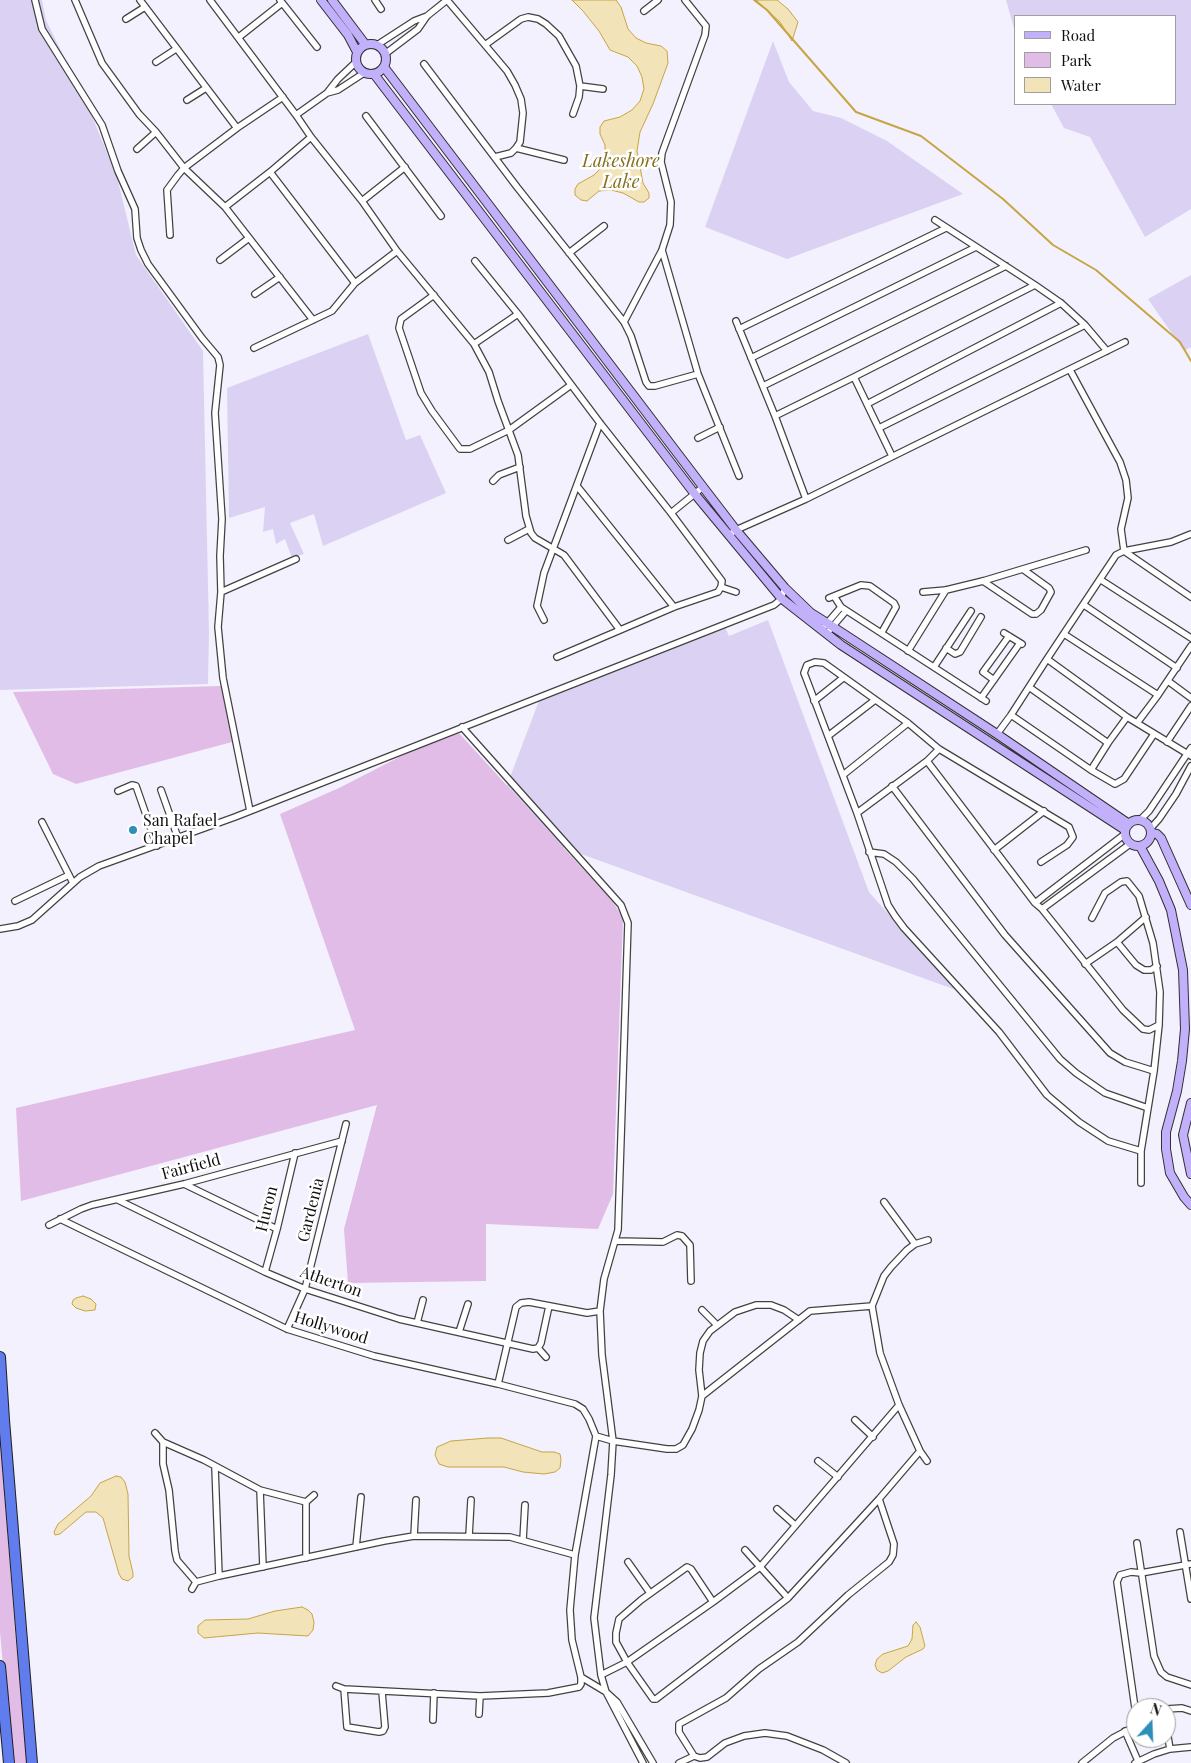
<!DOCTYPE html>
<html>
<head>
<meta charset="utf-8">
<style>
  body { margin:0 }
  #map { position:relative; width:1191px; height:1763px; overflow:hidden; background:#f3f1fe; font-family:"Playfair Display",serif }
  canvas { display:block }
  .legend { position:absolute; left:1014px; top:15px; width:162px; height:90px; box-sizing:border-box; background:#fff; border:1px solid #9f9f9f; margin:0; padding:6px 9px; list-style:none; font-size:15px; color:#0f0f0f }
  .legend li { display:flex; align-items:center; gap:10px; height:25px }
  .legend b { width:25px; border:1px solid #9f9f9f }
  .north { position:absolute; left:1126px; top:1698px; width:50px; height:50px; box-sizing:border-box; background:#fff; border:1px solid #9f9f9f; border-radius:50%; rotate:20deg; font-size:14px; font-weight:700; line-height:20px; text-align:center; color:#0f0f0f }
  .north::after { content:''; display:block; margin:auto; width:18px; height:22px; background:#2d8fb8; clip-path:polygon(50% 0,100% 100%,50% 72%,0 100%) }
</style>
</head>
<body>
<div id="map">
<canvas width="1191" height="1763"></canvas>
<ul class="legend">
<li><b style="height:6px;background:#c2b0fb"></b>Road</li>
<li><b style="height:14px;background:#e0bce7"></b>Park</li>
<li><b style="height:14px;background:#f3e3b9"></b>Water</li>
</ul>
<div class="north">N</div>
</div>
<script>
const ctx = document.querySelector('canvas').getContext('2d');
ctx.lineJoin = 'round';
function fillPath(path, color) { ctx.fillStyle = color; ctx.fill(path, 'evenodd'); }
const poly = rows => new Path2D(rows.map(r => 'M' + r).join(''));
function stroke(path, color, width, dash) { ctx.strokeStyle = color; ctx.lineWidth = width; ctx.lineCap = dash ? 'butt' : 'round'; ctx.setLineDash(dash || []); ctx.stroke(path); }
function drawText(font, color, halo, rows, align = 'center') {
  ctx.font = font + ' "Playfair Display",serif'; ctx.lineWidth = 5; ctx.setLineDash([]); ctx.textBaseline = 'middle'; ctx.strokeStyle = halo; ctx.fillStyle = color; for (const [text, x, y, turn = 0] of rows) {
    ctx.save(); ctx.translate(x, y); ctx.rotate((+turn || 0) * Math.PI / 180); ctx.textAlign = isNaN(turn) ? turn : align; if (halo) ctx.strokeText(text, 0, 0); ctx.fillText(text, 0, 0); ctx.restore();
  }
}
fillPath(poly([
  [0,0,42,0,46,20,87,104,117,177,136,255,203,351,209,633,208,684,0,690],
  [1006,0,1191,0,1191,209,1145,237,1090,137,1064,128,1051,104,1175,104,1175,16,1015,16,1015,32],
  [773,41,789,82,813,111,841,118,887,141,963,194,787,259,705,227],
  [1191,275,1191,347,1184,351,1148,299],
  [368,334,406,440,420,435,446,493,323,546,314,514,290,523,304,554,292,558,285,539,276,544,273,529,263,532,265,507,229,518,227,388],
  [768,620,869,892,956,990,493,822,540,698,724,625,729,636]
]), '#dbd2f3');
fillPath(poly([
  [221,686,232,742,76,784,53,774,13,692],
  [459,733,613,902,623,918,613,1194,598,1229,486,1224,486,1281,348,1283,344,1229,377,1105,21,1201,16,1108,355,1030,280,814,339,788,411,751],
  [0,1437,15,1632,28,1763,12,1763,0,1632]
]), '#e0bce7');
const water = poly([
  [572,0,616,0,621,7,628,29,636,38,646,43,661,46,667,51,668,63,653,104,640,132,637,151,643,183,649,193,649,198,644,202,639,202,623,193,611,190,599,191,587,201,581,200,575,195,575,189,578,184,594,175,601,168,605,156,605,145,600,134,600,127,604,121,620,117,632,110,640,101,644,89,642,77,637,66,628,57,610,50,599,31,583,11,572,0],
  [756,0,777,0,788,9,798,22,792,41,780,22,756,0],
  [83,1296,91,1299,96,1304,95,1310,85,1311,76,1308,72,1304,73,1300,76,1298,83,1296],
  [488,1438,501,1438,542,1452,554,1452,560,1454,561,1459,560,1468,555,1472,544,1474,523,1472,504,1467,448,1467,439,1464,435,1455,437,1447,451,1441,488,1438],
  [116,1476,121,1477,125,1482,128,1494,129,1556,133,1573,133,1577,128,1581,122,1579,119,1574,103,1518,96,1512,86,1512,60,1534,55,1535,54,1532,58,1524,91,1496,100,1483,116,1476],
  [302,1607,308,1610,312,1614,314,1622,313,1630,308,1636,258,1633,204,1638,198,1633,198,1626,205,1620,248,1619,275,1611,302,1607],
  [916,1622,920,1627,925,1646,923,1649,906,1657,888,1671,882,1673,877,1670,875,1665,877,1659,883,1654,908,1646,912,1639,913,1625,916,1622]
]);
fillPath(water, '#f3e3b9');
stroke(water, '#c6a543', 1);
stroke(poly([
  [754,0,767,10,856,112,921,136,1003,199,1053,245,1096,270,1180,342,1191,361]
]), '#c6a543', 2);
const street = poly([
  [35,0,42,29,102,125,118,171,135,209,137,238,141,250,148,264,202,338,218,357,220,365,215,413,222,519,220,556,221,592],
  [75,0,102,63,139,114,156,132,184,168,225,207,313,320],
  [140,0,237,128],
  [210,0,296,115,311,137,362,201,397,251,474,344,489,372,498,401,518,455,526,516,531,533,535,538,564,555,620,630],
  [280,0,317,47],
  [375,0,381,9],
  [447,0,507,71,515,85,521,99,523,113,520,142,516,148],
  [644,11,658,0],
  [126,19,145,7],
  [239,37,282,3],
  [377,45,414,21,427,16],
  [485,45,521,19,528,17,538,19,546,24,559,36,576,66,580,86,579,97,573,114],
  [385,54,418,29,427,16,447,0],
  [156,62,176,49],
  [424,64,517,187,624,322,631,336,646,382,649,386,655,386,698,374],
  [580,86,603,89],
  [327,93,338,79,356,62],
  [187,100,206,88],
  [296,115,327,93,338,90,364,73],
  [366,116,441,216],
  [137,149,156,132],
  [495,157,511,153,516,148,564,160],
  [270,172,355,283],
  [362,201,405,167],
  [225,207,270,172,311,137],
  [935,220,1035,285],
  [170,235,167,190,178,175,184,168,237,128,283,97],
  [662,250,698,374,739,476],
  [569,253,604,226],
  [220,260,249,238],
  [475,261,518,314,600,423,671,513,722,581,721,587,718,592,674,607,557,657],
  [255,294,280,277],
  [434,295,401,319,399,328,421,393,432,411,460,449,470,449,509,430,571,385],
  [736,321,775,416],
  [624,322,662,250,670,225,671,202,661,162,662,153,705,35,706,26,685,0],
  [739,329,946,228],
  [474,344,518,314],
  [254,348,332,311,355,283,397,251],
  [751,358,976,247],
  [1070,370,1120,462,1126,480,1128,498,1121,529,1124,551,1191,597],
  [854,377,892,456],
  [763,386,1006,266],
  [867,404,1061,303],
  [879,428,1085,325],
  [698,438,720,427],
  [493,481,499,475,520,467],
  [577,486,674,607],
  [806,499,775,416,854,377,1035,285,1061,303,1085,325,1107,351],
  [671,513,703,487],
  [729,535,736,530,806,499,1125,342],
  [508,540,529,529],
  [1101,580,1191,638],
  [983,581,1032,614,1036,614,1041,610,1051,592,1049,588,1024,570],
  [721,587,736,592],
  [923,592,946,590,983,581,1086,550],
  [834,596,841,607,986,701],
  [829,598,861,585,870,586,894,603,896,607,882,632],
  [1084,605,1177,668],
  [544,620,537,606,544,573,600,423],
  [822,629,841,607],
  [827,633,846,611],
  [1004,633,1022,644],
  [1064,634,1158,695],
  [946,648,955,654,960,652,981,617],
  [908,651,946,590],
  [1047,659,1116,555,1124,551,1171,542,1191,534],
  [934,667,971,611],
  [994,680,983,672,1009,636],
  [1168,681,1191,698],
  [1029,687,1108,743,1127,717],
  [981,698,1020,643],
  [814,701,843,678],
  [1137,723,1158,695,1191,646],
  [462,727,621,905,628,923,618,1230,604,1279,600,1311,602,1355,613,1441,611,1475,594,1618,601,1675,606,1692,643,1763],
  [997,734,1011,715],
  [1154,734,1124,779,1115,784,1091,770,1011,715,1047,659,1127,717,1191,756],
  [828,736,875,700],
  [1167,742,1191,706],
  [927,761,1035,903,1042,909,1123,1010,1143,1029,1149,1030,1159,1025],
  [1091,770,1108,743],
  [843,775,908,723],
  [892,786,1005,935,1110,1053,1125,1062,1154,1071],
  [161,790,178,838],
  [118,791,132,785,136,786,157,846],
  [250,811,223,678,218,627,221,592,296,559],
  [857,813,927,761,939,749],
  [1140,820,1149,811,1191,748],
  [42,822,73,883],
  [1150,829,1159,819,1176,794,1191,766],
  [994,850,1044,811],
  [869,852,884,854,896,862,913,879,1060,1059,1076,1073,1105,1093,1148,1108],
  [1041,862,1067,845,1073,837,1069,827,939,749,908,723,824,663,815,662,807,665,804,673,806,678,857,813,888,905,895,916,904,928,999,1032,1047,1095,1079,1122,1108,1141,1141,1151],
  [15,901,69,875],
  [1035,903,1125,834],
  [1042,909,1130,844],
  [1092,918,1105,893,1121,882,1127,881,1139,896,1153,943,1160,992,1159,1025,1154,1071,1141,1151,1141,1183],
  [0,929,18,926,32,920,80,877,99,866,235,817,774,605,780,600,785,588],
  [1117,942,1136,965,1144,970,1151,970,1157,966],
  [1085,964,1117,942,1146,917],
  [184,1184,277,1229],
  [118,1200,265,1272,305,1289,399,1319,533,1349,538,1348,546,1357],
  [884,1202,915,1244],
  [60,1219,287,1329,374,1356,498,1384,575,1404,583,1409,589,1419,596,1436,575,1555,570,1610,572,1640,581,1677,581,1684,579,1687,548,1693,480,1696,344,1689,336,1686],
  [49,1225,81,1209,92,1205,184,1184,342,1141],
  [616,1241,663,1242,677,1235,682,1236,690,1245,691,1281],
  [265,1272,277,1229,295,1153],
  [702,1310,717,1325],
  [417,1323,423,1300],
  [287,1329,305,1289,346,1124],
  [459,1332,468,1304],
  [538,1348,541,1343,549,1306],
  [498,1384,516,1307,521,1303,529,1302,587,1313,600,1311],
  [702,1396,810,1311,872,1306],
  [855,1420,873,1437],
  [155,1433,163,1442,204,1460,260,1490,306,1502,314,1495],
  [596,1436,613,1441,667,1449,676,1449,683,1445,692,1429,699,1410,702,1396,699,1370,700,1353,703,1341,710,1331,735,1312,756,1305,771,1305,784,1310,799,1320],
  [163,1442,163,1464,169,1490,175,1551,177,1560,196,1582],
  [818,1461,838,1477],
  [927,1461,920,1451,899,1405,880,1353,872,1306,884,1276,891,1267,907,1250,915,1244,928,1240],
  [215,1467,219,1576],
  [260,1490,263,1567],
  [306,1502,306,1558],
  [777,1509,795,1525],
  [1180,1532,1191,1599],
  [414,1536,416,1500],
  [469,1536,471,1500],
  [523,1540,525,1505],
  [1137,1543,1154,1656,1161,1672,1167,1677,1191,1685],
  [356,1547,361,1497],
  [745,1550,788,1598],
  [628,1562,650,1593],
  [192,1589,196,1582,219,1576,384,1541,414,1536,510,1537,575,1555],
  [713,1602,691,1569,687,1567,641,1600,619,1619,616,1633,616,1642,627,1662,653,1699,656,1699,788,1598,879,1499,920,1451],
  [601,1675,627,1662,713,1602,760,1567,899,1405],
  [581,1677,606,1692,617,1702,653,1763],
  [344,1689,347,1727,379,1732,383,1731,385,1727,382,1692],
  [1166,1709,1182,1708,1191,1711],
  [479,1714,480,1696],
  [1136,1715,1117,1582,1120,1575,1131,1572,1141,1573,1191,1564],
  [433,1720,434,1693],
  [1125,1731,1138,1761],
  [1168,1737,1170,1749],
  [694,1756,679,1732,679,1724,726,1698,759,1669,798,1642,848,1595,889,1562,893,1555,894,1544,879,1499],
  [679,1763,694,1756,700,1758,707,1757,725,1743,744,1736,765,1733,787,1736,823,1750,846,1763],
  [1082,1763,1113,1738,1136,1726],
  [1135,1763,1154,1754,1170,1749,1191,1747]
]);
const secondary = poly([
  [321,0,348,35,357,52],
  [332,0,365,44],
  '356 59a15 15 0 1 1 30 0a15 15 0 1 1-30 0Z',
  [384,67,703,487,736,530,785,588,811,613,827,623,997,734,1129,824],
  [374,74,694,493,781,598,841,645,1125,830],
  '1125 833a13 13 0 1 1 26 0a13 13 0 1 1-26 0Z',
  [1151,833,1157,834,1161,838,1191,905],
  [1140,846,1159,881,1171,910,1183,970,1185,1029,1182,1061,1177,1091,1166,1132,1166,1149,1170,1173,1184,1197,1191,1205],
  [1191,1103,1183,1135,1191,1174]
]);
const highway = poly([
  [0,1357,4,1420,32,1763],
  [0,1666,9,1763]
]);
stroke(street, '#424242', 8);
stroke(secondary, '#313131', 10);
stroke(highway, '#202020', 12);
stroke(street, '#fff', 5.5);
stroke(secondary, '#c2b0fb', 8);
stroke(highway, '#617ced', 10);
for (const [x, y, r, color] of [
  [133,830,5,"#2d8fb8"]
]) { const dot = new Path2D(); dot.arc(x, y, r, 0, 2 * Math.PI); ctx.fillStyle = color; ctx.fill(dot); stroke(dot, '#fff', 2); }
drawText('16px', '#0f0f0f', '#fff', [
  ["San Rafael",143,821],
  ["Chapel",143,839]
], 'left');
drawText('16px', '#0f0f0f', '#fff', [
  ["Fairfield",191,1167,-15],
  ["Huron",267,1209,-76],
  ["Gardenia",311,1210,-76],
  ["Atherton",331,1282,19],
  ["Hollywood",331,1328,17]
]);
drawText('italic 18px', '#866f1c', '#fff', [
  ["Lakeshore",621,161],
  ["Lake",621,182]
]);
</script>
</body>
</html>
